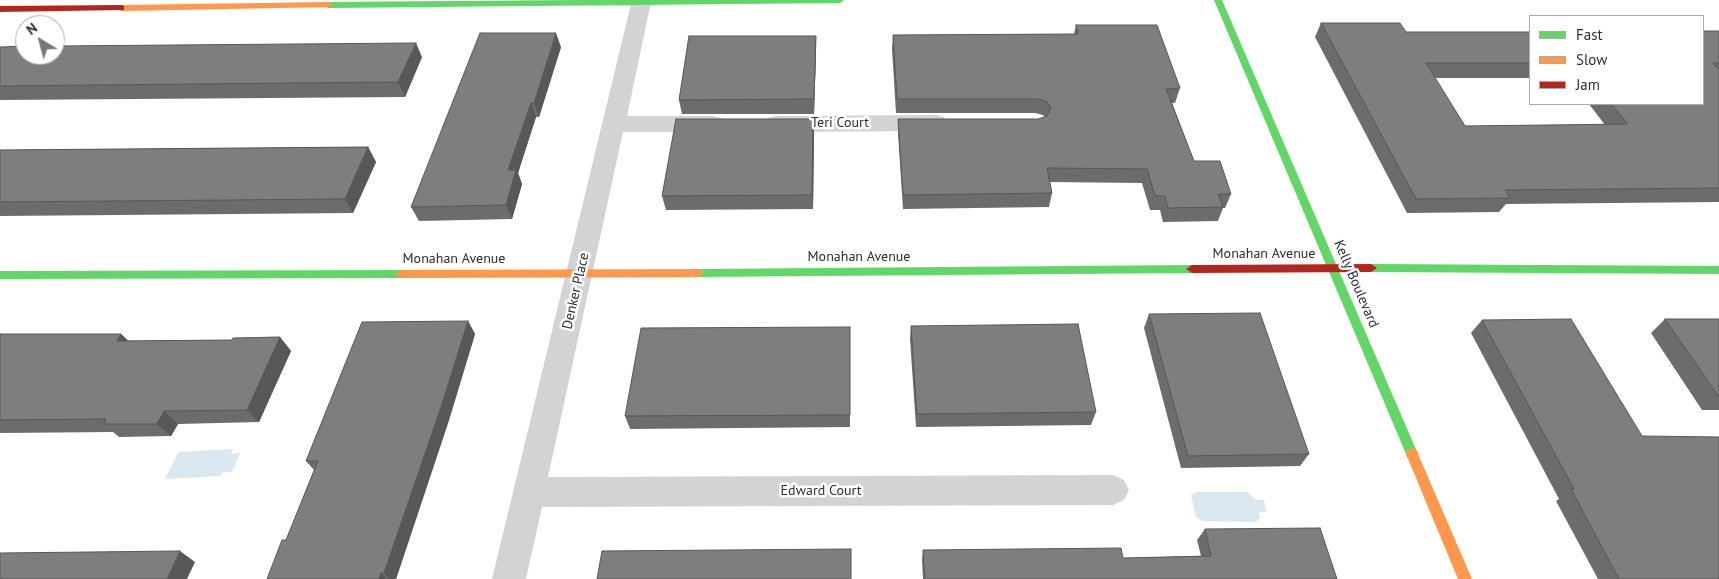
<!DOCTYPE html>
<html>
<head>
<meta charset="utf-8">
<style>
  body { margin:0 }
  #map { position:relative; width:1719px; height:579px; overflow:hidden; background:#fff; font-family:"PT Sans",sans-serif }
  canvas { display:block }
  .legend { position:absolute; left:1529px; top:15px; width:175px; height:90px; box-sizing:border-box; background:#fff; border:1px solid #ababab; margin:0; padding:6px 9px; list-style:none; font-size:15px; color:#2e2e2e }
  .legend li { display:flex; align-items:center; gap:10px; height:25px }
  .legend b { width:25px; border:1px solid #ababab }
  .north { position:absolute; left:15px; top:15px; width:50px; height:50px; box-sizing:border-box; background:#fff; border:1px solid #ababab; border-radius:50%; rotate:323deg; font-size:14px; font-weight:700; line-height:20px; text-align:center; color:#2e2e2e }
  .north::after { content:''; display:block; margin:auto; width:18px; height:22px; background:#777; clip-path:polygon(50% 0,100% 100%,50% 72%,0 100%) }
</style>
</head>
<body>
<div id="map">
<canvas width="1719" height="579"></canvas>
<ul class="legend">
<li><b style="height:6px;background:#63d668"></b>Fast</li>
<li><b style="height:6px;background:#ff974d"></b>Slow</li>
<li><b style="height:6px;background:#b3261e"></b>Jam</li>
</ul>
<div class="north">N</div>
</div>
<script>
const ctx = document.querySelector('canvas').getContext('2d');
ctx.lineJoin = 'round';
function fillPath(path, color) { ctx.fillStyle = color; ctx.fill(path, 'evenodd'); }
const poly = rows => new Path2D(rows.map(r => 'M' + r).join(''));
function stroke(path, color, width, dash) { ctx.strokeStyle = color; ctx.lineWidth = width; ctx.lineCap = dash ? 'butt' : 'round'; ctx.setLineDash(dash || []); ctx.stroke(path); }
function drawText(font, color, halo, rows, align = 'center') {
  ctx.font = font + ' "PT Sans",sans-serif'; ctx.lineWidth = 5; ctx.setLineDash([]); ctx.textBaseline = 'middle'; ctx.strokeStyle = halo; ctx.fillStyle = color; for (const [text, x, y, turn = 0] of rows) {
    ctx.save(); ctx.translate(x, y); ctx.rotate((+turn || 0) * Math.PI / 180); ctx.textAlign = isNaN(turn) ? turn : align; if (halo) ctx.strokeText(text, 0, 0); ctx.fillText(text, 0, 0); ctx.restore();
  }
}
fillPath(poly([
  [233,449,231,454,240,453,232,472,223,472,221,476,165,479,178,452],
  [1196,492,1247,492,1256,500,1264,500,1266,512,1259,512,1260,517,1256,522,1203,521,1196,517,1191,495]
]), '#d9e8f0');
fillPath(poly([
  [632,0,650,0,651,2,627,116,713,116,721,118,725,124,721,130,713,132,623,132,548,477,1113,475,1124,480,1129,490,1124,500,1113,505,542,507,526,579,492,579,632,0],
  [936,115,944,117,948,123,944,129,936,131,776,132,768,130,764,124,768,118,776,116,936,115]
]), '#d3d3d3');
fillPath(poly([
  [580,0,844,0,840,3,328,8,324,5,328,2,580,0],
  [1214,0,1222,0,1418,454,1417,458,1412,460,1407,458,1406,454,1214,0],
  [1371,264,1719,266,1719,274,1371,272,1365,268,1371,264],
  [1192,265,1198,269,1192,273,698,277,692,273,698,269,1192,265],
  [401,270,407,274,401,278,0,279,0,271,401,270]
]), '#63d668');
fillPath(poly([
  [328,2,331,3,331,7,121,11,117,8,121,5,328,2],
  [698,269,704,273,698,277,401,278,395,274,401,270,698,269],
  [1412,448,1417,450,1418,454,1472,579,1458,579,1406,454,1407,450,1412,448]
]), '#ff974d');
fillPath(poly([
  [121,5,124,6,124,10,0,12,0,6,121,5],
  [1371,264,1377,268,1371,272,1192,273,1186,269,1192,265,1371,264]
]), '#b3261e');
fillPath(poly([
  [1321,23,1406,32,1530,32,1530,78,1434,78,1465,126,1605,125,1589,104,1703,104,1719,31,1719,202,1506,204,1499,212,1407,213,1315,37],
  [1076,25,1180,88,1175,103,1172,103,1194,161,1231,194,1225,208,1223,208,1218,221,1163,222,1160,210,1150,210,1142,183,1050,182,1052,193,1049,207,903,209,898,133,898,119,1038,119,1045,117,1043,115,1035,113,896,113,892,49,893,35,1074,34],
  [816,36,816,50,814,114,682,114,679,100],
  [0,47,422,57,405,97,0,100],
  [561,47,539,117,536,117,518,173,522,184,512,219,419,221,411,207],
  [814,133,813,209,666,210,662,196],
  [368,147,376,162,353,213,0,216,0,150],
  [1149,314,1309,454,1300,466,1181,468,1144,328],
  [1665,319,1719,319,1719,410,1702,410,1651,333],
  [1482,320,1642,436,1719,579,1598,579,1556,501,1559,499,1471,333],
  [468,321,475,334,449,420,396,579,267,579,286,540,314,470,306,461],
  [911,326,1096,412,1091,425,916,427,910,339],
  [850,327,850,427,630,429,625,416],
  [0,334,121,334,128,341,232,340,280,337,291,351,259,422,178,424,171,436,119,437,113,432,0,433],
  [1205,529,1337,579,923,579,922,560,923,550,1123,558,1201,556,1197,540]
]), '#6c6c6c');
fillPath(poly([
  [556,33,561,47,539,117,534,103],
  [816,36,816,50,814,114,814,99],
  [416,43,422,57,405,97,398,82],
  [531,103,536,117,518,173,522,184,512,219,506,205,508,170],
  [813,119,814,133,813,209,812,195],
  [368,147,376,162,353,213,345,199],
  [468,321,475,334,449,420,396,579,390,579,384,573],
  [121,334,135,347,117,341],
  [280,337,291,351,259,422,247,410],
  [164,411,178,424,171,436,157,424],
  [180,551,195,562,187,579,167,579],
  [381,573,387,579,379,579]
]), '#585858');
const building = poly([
  [1321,23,1400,23,1406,32,1530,32,1530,63,1426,63,1465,126,1628,124,1611,104,1703,104,1703,31,1719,31,1719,63,1713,63,1719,70,1719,188,1505,190,1510,198,1416,199,1321,23],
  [1076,25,1157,25,1180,88,1166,89,1194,161,1220,161,1231,194,1218,194,1223,207,1168,208,1165,196,1155,196,1147,169,1047,168,1052,193,903,195,898,119,1038,119,1047,116,1051,108,1046,101,1038,99,897,99,893,35,1078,34,1076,25],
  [480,33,556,33,534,103,531,103,508,170,516,170,506,205,411,207,480,33],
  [689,36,816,36,814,99,679,100,689,36],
  [416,43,398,82,0,86,0,47,25,46,25,55,55,55,55,46,416,43],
  [676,119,813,119,812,195,662,196,676,119],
  [368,147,345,199,0,202,0,150,368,147],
  [1260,313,1309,454,1188,456,1149,314,1260,313],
  [1571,319,1642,436,1719,437,1719,579,1619,579,1571,489,1574,489,1482,320,1571,319],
  [1665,319,1719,319,1719,397,1665,319],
  [468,321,441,407,384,573,381,573,379,579,267,579,282,540,286,540,318,461,306,461,362,322,468,321],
  [1078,324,1096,412,917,414,911,326,1078,324],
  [850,327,850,415,625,416,641,328,850,327],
  [0,334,121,334,117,341,232,340,233,338,280,337,247,410,164,411,157,424,104,424,106,419,0,420,0,334],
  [1320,528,1337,579,925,579,923,550,1121,548,1123,558,1211,556,1205,529,1320,528],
  [851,549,851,579,597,579,602,551,851,549],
  [180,551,167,579,0,579,0,553,180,551]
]);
fillPath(building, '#7e7e7e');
stroke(building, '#585858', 1);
drawText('14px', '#2e2e2e', '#fff', [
  ["Teri Court",840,123],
  ["Monahan Avenue",1264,254],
  ["Monahan Avenue",859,257],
  ["Monahan Avenue",454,259],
  ["Kelly Boulevard",1356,284,67],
  ["Denker Place",576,291,-77],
  ["Edward Court",821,491]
]);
</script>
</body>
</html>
